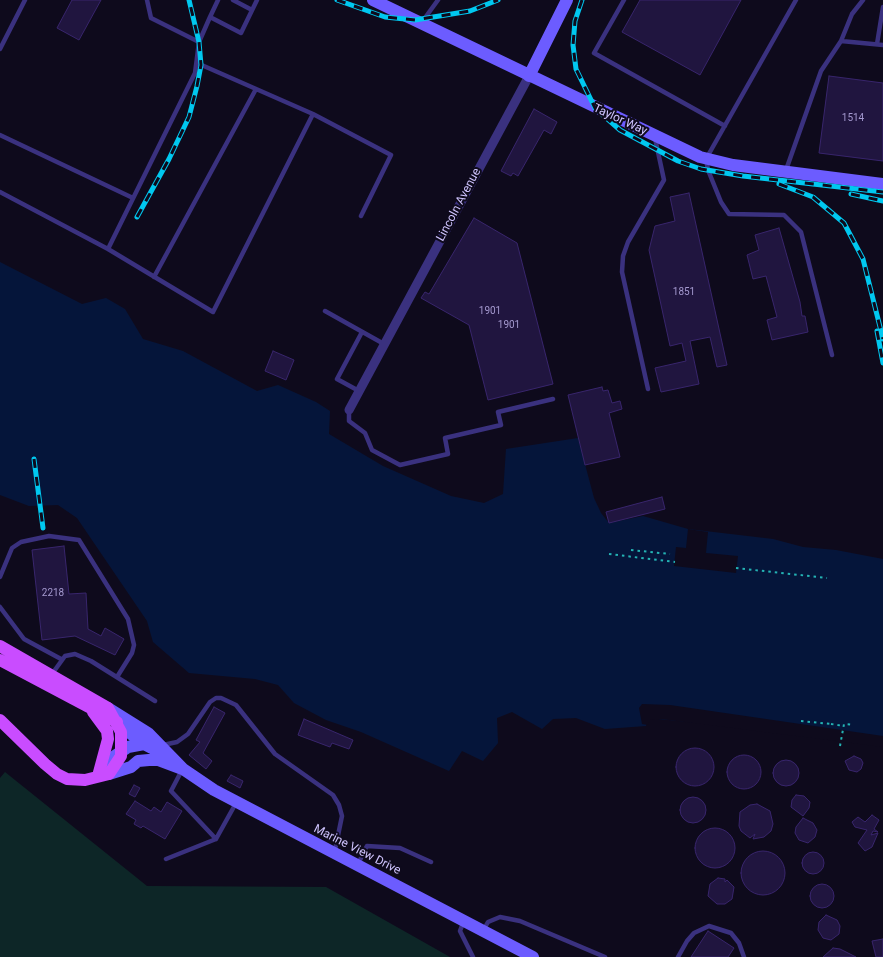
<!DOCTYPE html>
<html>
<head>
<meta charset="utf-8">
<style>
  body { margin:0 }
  canvas { display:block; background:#0e0a1c }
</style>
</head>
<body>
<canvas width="883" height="957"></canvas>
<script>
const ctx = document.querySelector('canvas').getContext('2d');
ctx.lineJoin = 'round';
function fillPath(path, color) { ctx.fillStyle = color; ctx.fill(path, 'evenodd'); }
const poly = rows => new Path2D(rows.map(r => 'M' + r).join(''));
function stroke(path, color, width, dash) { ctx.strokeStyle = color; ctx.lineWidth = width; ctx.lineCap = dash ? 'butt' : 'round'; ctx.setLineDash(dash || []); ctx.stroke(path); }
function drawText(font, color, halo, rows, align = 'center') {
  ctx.font = font + ' Roboto,sans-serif'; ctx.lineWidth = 4; ctx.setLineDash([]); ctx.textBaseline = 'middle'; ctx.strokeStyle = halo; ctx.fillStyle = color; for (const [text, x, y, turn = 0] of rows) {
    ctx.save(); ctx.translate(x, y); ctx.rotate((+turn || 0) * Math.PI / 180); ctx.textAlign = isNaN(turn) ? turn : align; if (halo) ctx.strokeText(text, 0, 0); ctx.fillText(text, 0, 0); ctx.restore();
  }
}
fillPath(poly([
  [5,772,147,886,326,887,450,957,0,957,0,778]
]), '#0d2627');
fillPath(poly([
  [0,262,82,304,106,298,125,309,143,339,183,351,257,391,278,385,316,402,330,411,329,434,383,466,451,496,484,503,503,494,506,449,578,438,594,498,601,513,609,523,643,516,688,529,773,539,803,547,836,550,883,559,883,744,779,731,648,718,646,726,605,729,576,718,553,719,542,729,512,712,497,718,498,743,483,761,462,751,449,771,361,732,326,720,294,703,278,685,255,679,189,673,153,642,147,621,77,518,58,505,29,506,0,495]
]), '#05153a');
fillPath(poly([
  [688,529,708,532,706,553,738,556,736,573,674,566,676,547,686,548],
  [642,704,670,705,883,736,883,747,661,719,650,720,648,725,642,724,639,708]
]), '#0e0a1c');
const building = poly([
  [72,0,101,0,79,40,57,28,72,0],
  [640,0,741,0,700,75,622,32,640,0],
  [829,76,883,83,883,161,819,153,829,76],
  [534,109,557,122,551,134,544,130,518,176,513,173,511,176,501,171,534,109],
  [689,193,727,365,717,367,710,337,690,341,699,384,661,392,655,368,686,361,682,343,670,346,649,250,655,226,675,221,670,197,689,193],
  [474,218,517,243,553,384,488,400,469,325,421,298,425,292,429,294,474,218],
  [779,228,800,302,802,316,805,316,808,332,772,340,767,320,777,317,766,276,753,279,747,255,759,250,755,235,779,228],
  [273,351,294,360,286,380,265,371,273,351],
  [602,387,603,391,608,390,612,403,620,401,622,409,609,413,620,457,585,465,568,395,602,387],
  [662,497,665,509,609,523,606,512,662,497],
  [64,546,69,594,86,593,88,629,101,636,105,628,124,639,115,655,75,636,42,640,32,550,64,546],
  [214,707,225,713,203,753,212,761,206,769,189,755,200,742,196,740,214,707],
  [304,719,353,740,349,749,332,743,330,747,298,735,304,719],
  '676 767a19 19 0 1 1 38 0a19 19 0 1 1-38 0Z',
  '727 772a17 17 0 1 1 34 0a17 17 0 1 1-34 0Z',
  [854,756,861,759,863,763,861,769,857,772,849,770,845,761,854,756],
  '773 773a13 13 0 1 1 26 0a13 13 0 1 1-26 0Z',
  [231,775,243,781,240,788,227,781,231,775],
  [134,785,140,788,135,797,129,794,134,785],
  [796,795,804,796,810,802,809,808,803,816,791,807,792,800,796,795],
  '680 810a13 13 0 1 1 26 0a13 13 0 1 1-26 0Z',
  [135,801,151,811,154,807,161,812,167,802,182,811,165,839,143,826,141,828,134,824,136,820,126,814,135,801],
  [757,804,770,811,773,824,771,831,764,837,753,839,755,834,750,838,741,831,739,826,740,812,750,805,757,804],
  [872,815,879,820,874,829,878,832,873,831,871,835,878,833,872,847,865,851,858,843,867,830,855,827,852,822,858,817,865,822,872,815],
  [803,818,813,823,817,830,815,837,808,843,799,840,795,833,796,827,803,818],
  '695 848a20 20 0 1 1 40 0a20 20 0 1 1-40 0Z',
  '741 873a22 22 0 1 1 44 0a22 22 0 1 1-44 0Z',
  '802 863a11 11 0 1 1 22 0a11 11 0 1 1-22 0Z',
  [718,878,725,879,725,882,727,880,734,887,732,899,725,904,717,904,708,896,710,884,718,878],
  '810 896a12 12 0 1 1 24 0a12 12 0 1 1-24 0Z',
  [826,915,837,920,840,926,839,934,831,940,823,938,818,930,819,922,826,915],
  [708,931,734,948,728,957,691,957,708,931],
  [883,939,883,957,876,957,872,941,883,939],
  [833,948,840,949,856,957,823,957,833,948]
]);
fillPath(building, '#20153f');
stroke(building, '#38256c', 1);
stroke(poly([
  [631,550,670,554],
  [609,554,675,562],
  [736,568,827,578],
  [801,721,831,724],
  [831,724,844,726],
  [840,746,844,724,854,725]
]), '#24b3b4', 2, [2.5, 4]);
stroke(poly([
  [147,0,151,18,199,42],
  [218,0,210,17,241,33,257,0],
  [233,0,252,10],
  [624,0,594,53,725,126],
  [796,0,706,159,708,170,721,202,729,214,784,215,801,232,832,355],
  [422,22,438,0],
  [841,41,852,14,863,0],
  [877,44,883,7],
  [0,49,25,0],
  [197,63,313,114,391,155,361,216],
  [0,135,133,198],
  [786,170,821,71,841,41,883,45],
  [0,192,108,249,195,73,199,42,210,17],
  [108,249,213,312,313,114],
  [154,277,256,89],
  [325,311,384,344],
  [648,389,622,272,623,256,628,242,664,180,655,138],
  [359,391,337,379,362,332],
  [349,410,349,421,365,433,372,450,400,465,448,454,445,438,501,425,498,412,553,399],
  [0,577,12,548,21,542,49,536,79,540,128,619,134,645,132,653,117,677],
  [0,607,24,639,61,659],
  [52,674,65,656,75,654,91,661,155,701],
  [163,745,177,742,188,734,210,702,216,698,221,698,236,705,275,754,333,795,339,805,342,816,335,850],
  [182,770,171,791,216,839],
  [166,859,216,839,236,803],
  [358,864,367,846,400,848,431,862],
  [463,923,460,931,473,957],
  [484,929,488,922,500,917,520,921,605,957],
  [678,957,687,941,694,933,709,926,731,933,739,943,744,957]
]), '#3a317f', 4.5);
stroke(poly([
  [349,410,529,76]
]), '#3a317f', 9);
stroke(poly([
  [373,0,700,157,733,165,883,184],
  [529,76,567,0],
  [108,708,148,733,183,769,214,790,533,957],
  [117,723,144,744,163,754],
  [103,764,128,747,144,744],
  [109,774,131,767,138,761,149,760,158,760,182,769]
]), '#6c5cff', 12);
stroke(poly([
  [0,646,108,708,121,732,121,756,109,774,85,780,67,779,57,774,45,764,0,720],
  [0,660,117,722],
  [93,712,107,731,108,739,98,776]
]), '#c94cff', 12);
const rail = poly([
  [337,0,385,17,415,20,470,11,498,0],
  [582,0,575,21,573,45,576,69,595,108,620,130,678,161,701,169,743,176,883,192],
  [779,184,813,197,844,223,863,259,883,339],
  [851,194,883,201],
  [137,217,169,159,189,117,197,86,201,65,199,42,189,0],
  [877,331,883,363],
  [34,459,43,528]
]);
stroke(rail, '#00c8f0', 5);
stroke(rail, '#0e0a1c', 3, [9]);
drawText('10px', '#a499cf', null, [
  ["1514",853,118],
  ["1851",684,292],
  ["1901",490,311],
  ["1901",509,325],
  ["2218",53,593]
]);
drawText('12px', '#d0c5ff', '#0e0a1c', [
  ["Taylor Way",620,120,25],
  ["Lincoln Avenue",459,205,-62],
  ["Marine View Drive",357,850,27]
]);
</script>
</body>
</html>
